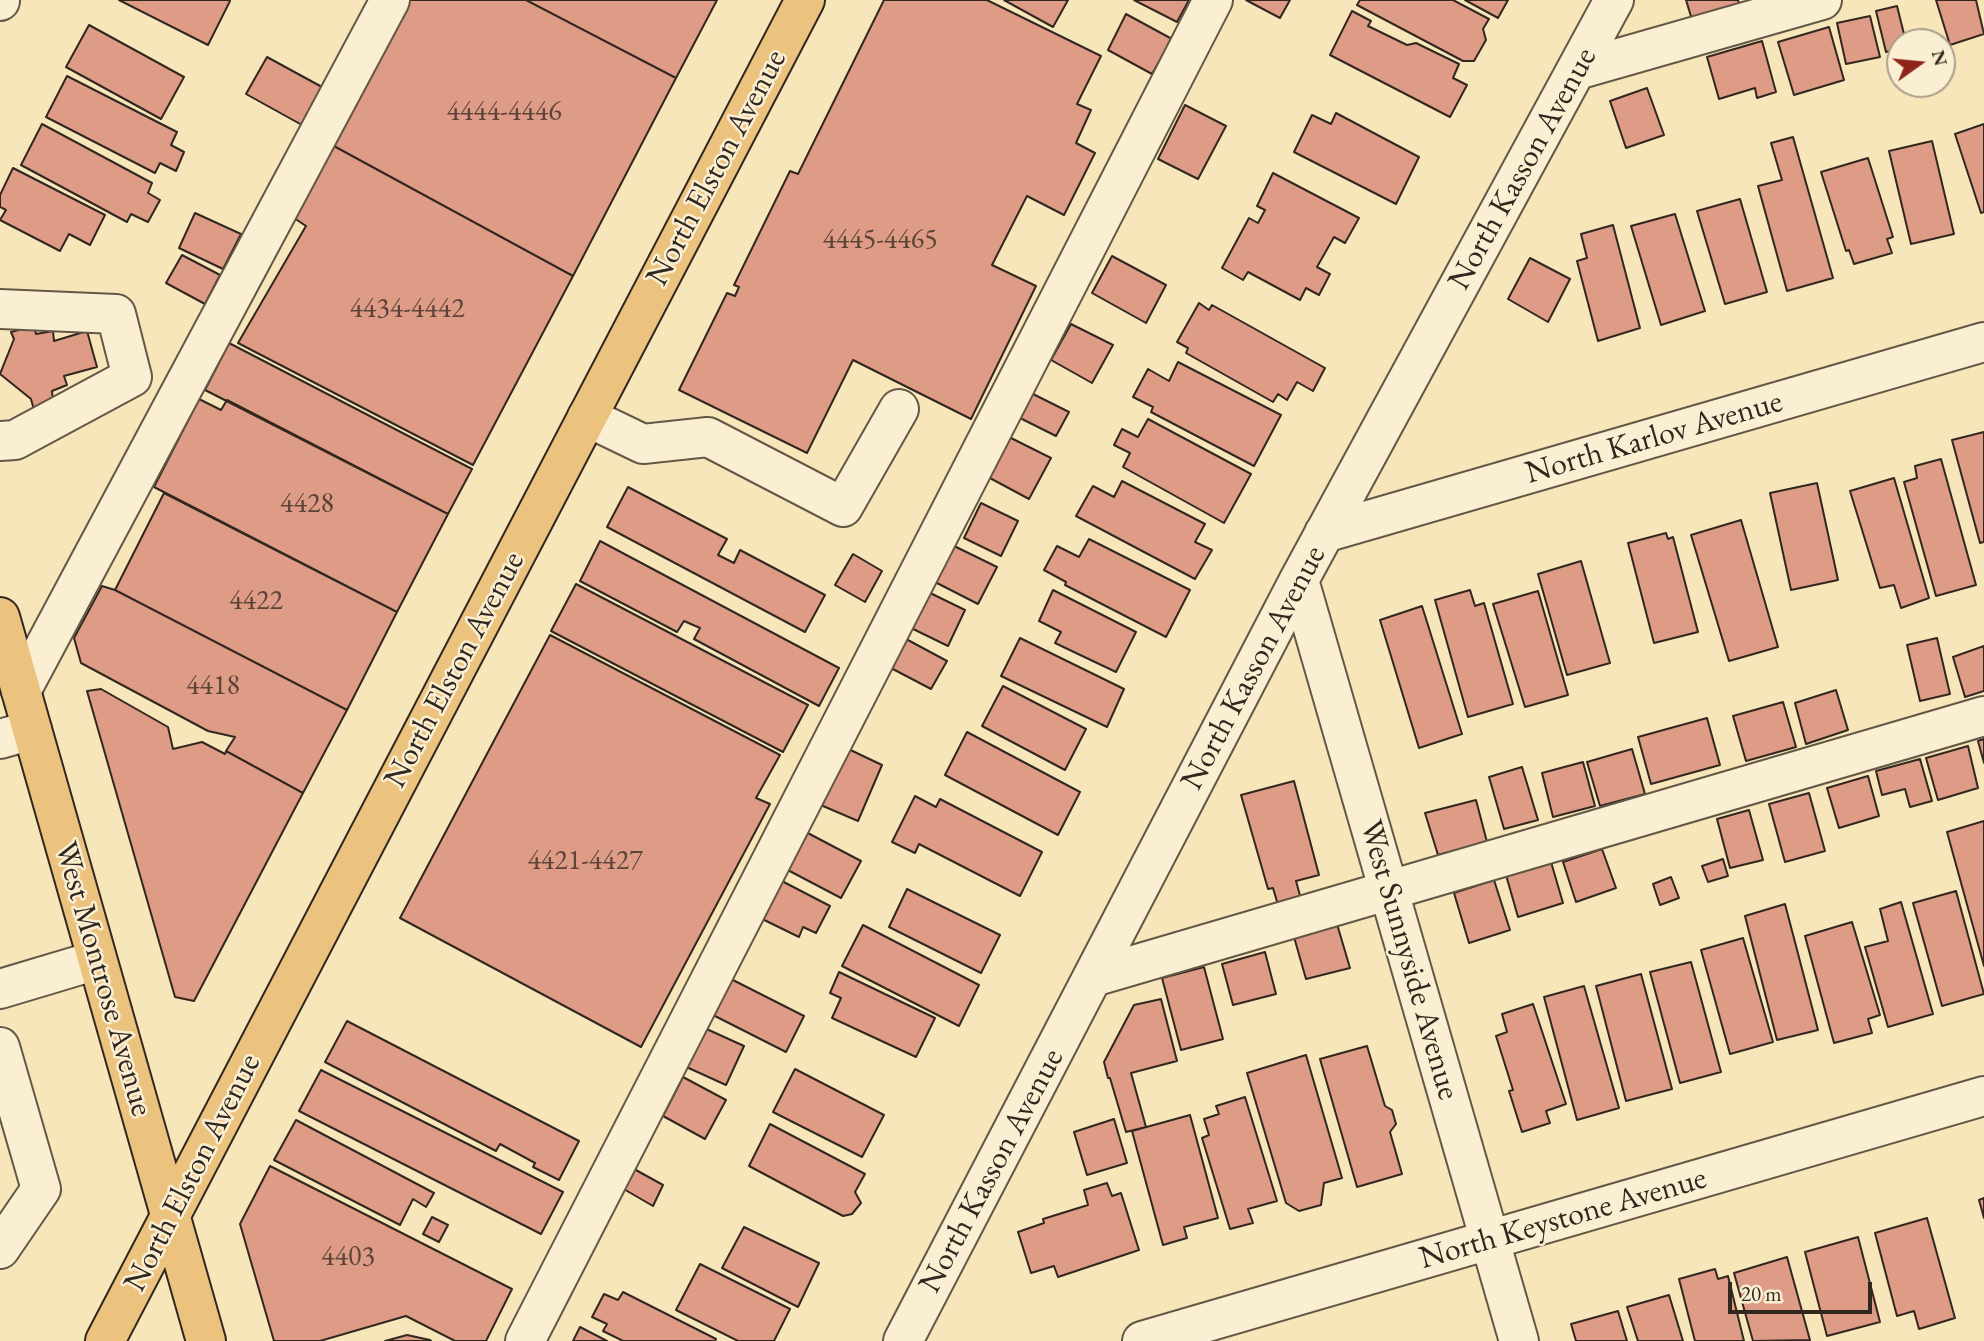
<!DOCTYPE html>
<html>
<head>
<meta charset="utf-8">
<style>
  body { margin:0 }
  #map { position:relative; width:1984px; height:1341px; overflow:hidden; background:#f8e6bb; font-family:"EB Garamond",serif }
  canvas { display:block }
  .north { position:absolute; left:1886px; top:28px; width:70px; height:70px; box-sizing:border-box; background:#faefd3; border:2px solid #aa9f8b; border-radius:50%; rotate:75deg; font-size:19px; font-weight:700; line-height:28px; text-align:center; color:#31271f }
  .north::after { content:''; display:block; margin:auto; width:24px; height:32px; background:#8f2418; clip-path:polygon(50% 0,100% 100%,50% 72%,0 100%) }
  .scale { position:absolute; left:1728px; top:1282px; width:144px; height:32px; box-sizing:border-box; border:4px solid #31271f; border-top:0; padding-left:9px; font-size:21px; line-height:24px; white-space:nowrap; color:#31271f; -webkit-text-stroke:5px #faefd3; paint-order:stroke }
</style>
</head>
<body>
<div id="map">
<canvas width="1984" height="1341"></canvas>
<div class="north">N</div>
<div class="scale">20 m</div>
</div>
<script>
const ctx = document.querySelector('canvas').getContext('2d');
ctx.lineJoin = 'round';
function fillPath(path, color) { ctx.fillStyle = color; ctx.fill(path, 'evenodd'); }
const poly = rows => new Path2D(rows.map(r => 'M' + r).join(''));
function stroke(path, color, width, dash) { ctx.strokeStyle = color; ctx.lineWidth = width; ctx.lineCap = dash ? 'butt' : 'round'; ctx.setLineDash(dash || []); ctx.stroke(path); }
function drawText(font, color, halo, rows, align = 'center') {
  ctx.font = font + ' "EB Garamond",serif'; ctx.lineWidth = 5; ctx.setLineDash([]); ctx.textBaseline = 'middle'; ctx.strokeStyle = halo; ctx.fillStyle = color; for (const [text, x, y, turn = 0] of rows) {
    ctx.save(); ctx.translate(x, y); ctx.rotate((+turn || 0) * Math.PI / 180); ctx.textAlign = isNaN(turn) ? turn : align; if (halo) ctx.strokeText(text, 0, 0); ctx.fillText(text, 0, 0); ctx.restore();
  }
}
const building = poly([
  [119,0,229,0,230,1,208,45,119,0],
  [408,0,526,0,676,78,573,276,332,145,408,0],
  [526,0,717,0,676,78,526,0],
  [884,0,987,0,1101,56,1077,104,1091,110,1076,143,1095,153,1064,215,1027,196,992,265,1036,286,971,419,853,360,807,453,679,390,727,293,735,296,739,287,734,285,790,171,798,174,884,0],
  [1004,0,1068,0,1053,27,1004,0],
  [1134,0,1189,0,1177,22,1134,0],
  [1246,0,1290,0,1280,18,1246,0],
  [1360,0,1453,0,1489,19,1483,29,1486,40,1474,61,1463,61,1357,5,1360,0],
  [1465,0,1508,0,1498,18,1465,0],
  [1686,0,1738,0,1741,10,1693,23,1686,0],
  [1936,0,1976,0,1984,34,1950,45,1936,0],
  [1897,6,1906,42,1900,42,1900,49,1886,52,1876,11,1897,6],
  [1352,11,1371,21,1368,26,1407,45,1416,43,1459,64,1453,78,1467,85,1450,117,1330,55,1352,11],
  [1126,14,1172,39,1152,74,1108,50,1126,14],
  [1870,16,1880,57,1846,64,1837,23,1870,16],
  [89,25,184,77,161,119,66,67,89,25],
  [1829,27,1844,80,1794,95,1778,42,1829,27],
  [1762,41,1776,92,1757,98,1755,88,1719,99,1707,57,1762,41],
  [267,57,322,87,302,125,246,94,267,57],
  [67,76,177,132,171,145,184,152,176,171,160,163,155,173,46,117,67,76],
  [1647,88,1664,135,1626,148,1610,101,1647,88],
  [1185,105,1226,126,1198,179,1158,159,1185,105],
  [1336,113,1419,157,1396,204,1294,152,1312,115,1331,124,1336,113],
  [42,124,152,183,148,193,160,200,148,222,131,214,127,222,21,165,42,124],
  [1984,124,1984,212,1981,213,1955,134,1984,124],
  [1793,137,1833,278,1787,291,1758,186,1782,180,1771,143,1793,137],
  [1932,141,1954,234,1911,244,1889,151,1932,141],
  [332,145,573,276,473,465,238,343,306,226,294,218,332,145],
  [1868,158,1893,237,1887,239,1892,253,1854,264,1849,250,1846,251,1821,172,1868,158],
  [13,168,105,215,90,245,69,234,60,251,0,220,6,210,0,207,0,195,13,168],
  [1273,173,1359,218,1345,243,1334,237,1317,267,1330,274,1319,295,1306,288,1300,300,1248,272,1243,280,1222,268,1249,218,1258,223,1265,210,1257,206,1273,173],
  [1740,199,1767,292,1725,304,1697,211,1740,199],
  [195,213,241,234,223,269,179,248,195,213],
  [1675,214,1705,311,1661,325,1631,226,1675,214],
  [1613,225,1640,328,1598,341,1577,261,1587,258,1581,234,1613,225],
  [182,255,220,275,205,304,166,283,182,255],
  [1112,256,1166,285,1146,323,1092,293,1112,256],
  [1530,258,1570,279,1548,322,1508,299,1530,258],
  [1199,303,1209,310,1212,305,1325,368,1313,391,1297,382,1287,400,1278,394,1273,402,1186,353,1188,348,1177,342,1199,303],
  [1071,324,1113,345,1092,383,1051,360,1071,324],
  [34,326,36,334,53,331,54,341,87,331,97,367,64,376,67,385,52,391,53,402,34,410,31,399,0,374,14,339,11,332,34,326],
  [229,343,472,469,448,514,205,390,229,343],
  [1178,362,1281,415,1254,466,1151,412,1153,407,1133,397,1148,369,1169,381,1178,362],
  [1031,393,1069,412,1056,436,1018,417,1031,393],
  [199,399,221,410,227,400,448,514,397,612,154,487,199,399],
  [1148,419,1251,474,1224,523,1123,467,1130,453,1114,445,1122,429,1138,437,1148,419],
  [1984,432,1984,542,1980,543,1952,440,1984,432],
  [1009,437,1051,458,1029,499,988,477,1009,437],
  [1941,459,1976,585,1936,596,1904,482,1917,478,1915,466,1941,459],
  [1894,478,1929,598,1901,608,1894,585,1880,588,1850,491,1894,478],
  [1122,481,1205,524,1195,542,1212,550,1195,579,1076,516,1093,486,1114,497,1122,481],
  [1817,483,1838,580,1791,590,1770,493,1817,483],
  [628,487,727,539,718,555,734,563,740,550,825,595,805,632,607,527,628,487],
  [164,493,397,612,347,710,115,590,164,493],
  [981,503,1018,521,1001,556,964,538,981,503],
  [1741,520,1778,647,1729,661,1691,535,1741,520],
  [1666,533,1668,539,1673,537,1698,632,1654,643,1628,543,1666,533],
  [1089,539,1190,590,1166,637,1065,585,1066,582,1044,570,1057,546,1079,557,1089,539],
  [600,541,839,668,819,706,694,639,700,628,684,621,677,632,580,581,600,541],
  [950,544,997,567,978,604,933,581,950,544],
  [853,554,882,571,865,602,835,585,853,554],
  [1581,561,1610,663,1567,675,1538,574,1581,561],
  [576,584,808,705,783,752,551,631,576,584],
  [102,586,115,590,347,710,303,793,226,751,235,737,208,731,81,663,74,638,102,586],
  [924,590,965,610,948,646,907,626,924,590],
  [1053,590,1136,632,1116,672,1055,643,1061,632,1039,621,1053,590],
  [1470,590,1475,606,1484,603,1513,704,1468,717,1435,600,1470,590],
  [1538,591,1568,695,1525,707,1493,604,1538,591],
  [1422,606,1462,734,1419,748,1380,620,1422,606],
  [550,635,780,755,756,798,770,804,641,1047,400,918,550,635],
  [1020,638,1124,689,1107,727,1001,676,1020,638],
  [1937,638,1950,694,1920,701,1907,645,1937,638],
  [906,639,947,661,931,689,889,667,906,639],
  [1984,646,1984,691,1965,697,1953,657,1984,646],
  [1003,686,1086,729,1065,770,982,726,1003,686],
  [101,689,168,727,173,749,202,742,225,754,226,751,303,793,194,1001,175,997,87,691,101,689],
  [1836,690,1848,730,1806,744,1795,703,1836,690],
  [1783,702,1796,747,1746,761,1733,716,1783,702],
  [1707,718,1720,765,1651,784,1638,737,1707,718],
  [967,732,1080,792,1058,835,945,775,967,732],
  [1984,739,1984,763,1978,741,1984,739],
  [842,746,882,765,858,821,816,803,842,746],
  [1968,746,1978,788,1938,800,1926,758,1968,746],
  [1632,749,1645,794,1600,806,1587,762,1632,749],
  [1920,759,1932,801,1910,807,1905,789,1882,795,1876,771,1920,759],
  [1583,762,1595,806,1553,817,1542,773,1583,762],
  [1522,767,1538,820,1504,829,1489,777,1522,767],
  [1868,776,1879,816,1839,828,1827,788,1868,776],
  [1294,781,1319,875,1296,881,1301,899,1278,905,1273,888,1268,889,1241,795,1294,781],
  [1809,793,1825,851,1785,862,1769,804,1809,793],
  [915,796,936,807,940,799,1042,852,1020,896,919,844,915,853,892,842,915,796],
  [1476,800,1487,842,1438,855,1425,813,1476,800],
  [1749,810,1763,860,1730,868,1717,819,1749,810],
  [1984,821,1984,966,1947,832,1984,821],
  [802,830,861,861,841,898,782,867,802,830],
  [1602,849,1616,888,1576,902,1563,862,1602,849],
  [1723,859,1728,876,1708,882,1702,866,1723,859],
  [1551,862,1563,903,1518,917,1506,875,1551,862],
  [1671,877,1679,898,1660,905,1653,884,1671,877],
  [776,878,830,906,816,933,803,927,799,937,756,916,776,878],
  [1494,880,1510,930,1469,943,1454,893,1494,880],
  [907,889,1000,935,981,973,889,927,907,889],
  [1956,891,1984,994,1942,1006,1913,903,1956,891],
  [1901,902,1933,1014,1888,1027,1865,947,1888,941,1880,909,1901,902],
  [1785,904,1818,1030,1777,1040,1745,916,1785,904],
  [1852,922,1880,1015,1868,1019,1872,1033,1834,1043,1805,936,1852,922],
  [1337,924,1350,968,1306,979,1294,937,1337,924],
  [863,925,979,985,959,1026,842,966,863,925],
  [1743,938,1773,1042,1730,1054,1701,950,1743,938],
  [1265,952,1276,994,1233,1005,1222,964,1265,952],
  [1691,962,1721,1072,1680,1083,1650,972,1691,962],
  [1204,967,1223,1039,1181,1050,1162,978,1204,967],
  [839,972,935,1018,916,1057,832,1018,841,998,830,993,839,972],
  [1641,974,1672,1089,1626,1101,1596,986,1641,974],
  [725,976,804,1016,786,1052,707,1012,725,976],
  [1584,986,1619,1108,1577,1120,1544,997,1584,986],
  [1161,999,1177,1061,1131,1073,1146,1127,1126,1132,1110,1078,1108,1078,1104,1062,1134,1005,1161,999],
  [1533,1004,1566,1104,1546,1111,1550,1123,1522,1132,1509,1091,1513,1090,1496,1036,1507,1032,1502,1014,1533,1004],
  [347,1021,579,1141,559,1180,533,1167,535,1163,500,1144,496,1151,325,1062,347,1021],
  [700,1026,744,1046,726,1085,682,1065,700,1026],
  [1367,1046,1385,1106,1392,1110,1396,1124,1390,1132,1402,1174,1357,1187,1320,1059,1367,1046],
  [1306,1055,1342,1178,1324,1183,1321,1205,1299,1211,1286,1203,1247,1073,1306,1055],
  [795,1069,884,1115,862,1157,773,1112,795,1069],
  [321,1070,563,1192,541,1234,299,1111,321,1070],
  [683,1077,726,1100,705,1139,663,1116,683,1077],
  [1245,1097,1277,1201,1248,1209,1253,1223,1230,1229,1202,1138,1209,1135,1204,1119,1219,1114,1216,1106,1245,1097],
  [1190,1115,1218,1218,1184,1227,1187,1238,1163,1245,1132,1131,1190,1115],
  [1114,1119,1127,1163,1087,1175,1074,1132,1114,1119],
  [296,1120,434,1193,426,1207,413,1199,400,1225,274,1160,296,1120],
  [770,1124,865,1174,855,1192,861,1203,852,1214,843,1216,749,1166,770,1124],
  [625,1164,663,1185,653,1206,615,1184,625,1164],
  [270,1166,512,1289,486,1341,455,1341,406,1316,320,1341,274,1341,240,1224,270,1166],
  [1107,1183,1112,1196,1121,1193,1139,1250,1058,1277,1054,1266,1031,1273,1018,1232,1044,1223,1043,1219,1088,1205,1084,1190,1107,1183],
  [1984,1198,1984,1218,1979,1200,1984,1198],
  [432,1217,448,1225,439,1242,423,1234,432,1217],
  [1927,1218,1955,1318,1919,1329,1914,1311,1897,1316,1875,1233,1927,1218],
  [744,1227,819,1263,798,1307,722,1268,744,1227],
  [1858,1237,1880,1322,1827,1336,1805,1252,1858,1237],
  [1787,1257,1810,1340,1753,1341,1734,1273,1787,1257],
  [700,1264,790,1309,774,1341,738,1341,676,1310,700,1264],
  [1715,1269,1718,1279,1728,1276,1744,1341,1695,1341,1679,1279,1715,1269],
  [623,1292,716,1339,715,1341,623,1341,603,1331,607,1324,592,1317,604,1294,618,1300,623,1292],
  [1669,1295,1683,1341,1638,1341,1627,1307,1669,1295],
  [1618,1311,1627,1341,1576,1341,1571,1324,1618,1311],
  [580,1327,607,1341,573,1341,580,1327],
  [407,1335,430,1340,431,1341,385,1341,407,1335]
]);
fillPath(building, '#de9b86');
stroke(building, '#31271f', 2);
const minor = poly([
  [0,1,0,0],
  [1577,70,1822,0],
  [0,309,116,314,132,377,15,440,0,441],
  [587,417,643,444,708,437,843,507,899,409],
  [1324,533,1984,342],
  [1299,580,1519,1341],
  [21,691,390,0],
  [0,739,32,730],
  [1093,977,1984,716],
  [0,989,97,960],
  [0,1047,41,1189,0,1249],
  [525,1341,1213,0],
  [903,1341,1299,580,1614,0],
  [1142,1341,1984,1096]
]);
const major = poly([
  [0,617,206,1341],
  [105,1341,805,0]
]);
stroke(minor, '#635746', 42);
stroke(major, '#31271f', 42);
stroke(minor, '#faefd3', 38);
stroke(major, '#ecc37e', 38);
drawText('28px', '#5c4439', null, [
  ["4444-4446",504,112],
  ["4445-4465",880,240],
  ["4434-4442",407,309],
  ["4428",307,504],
  ["4422",256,601],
  ["4418",213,686],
  ["4421-4427",585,861],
  ["4403",348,1257]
]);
drawText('32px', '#31271f', '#faefd3', [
  ["North Elston Avenue",717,168,-62],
  ["North Kasson Avenue",1523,169,-61],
  ["North Karlov Avenue",1654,438,-16],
  ["North Kasson Avenue",1254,668,-62],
  ["North Elston Avenue",455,670,-62],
  ["West Sunnyside Avenue",1409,960,74],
  ["West Montrose Avenue",103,979,74],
  ["North Kasson Avenue",992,1171,-62],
  ["North Elston Avenue",193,1173,-63],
  ["North Keystone Avenue",1563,1219,-16]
]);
</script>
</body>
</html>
